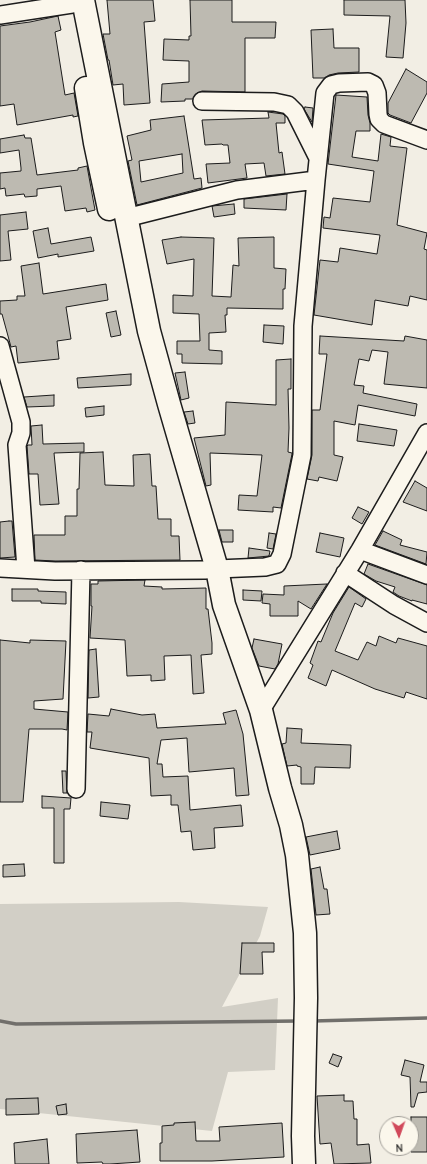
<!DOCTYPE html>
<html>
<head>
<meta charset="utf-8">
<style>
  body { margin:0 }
  #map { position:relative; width:427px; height:1164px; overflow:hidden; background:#f2eee4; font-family:"Comic Neue",sans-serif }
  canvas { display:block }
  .north { position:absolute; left:379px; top:1116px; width:40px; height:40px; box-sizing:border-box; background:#fbf7ec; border:1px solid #a29f99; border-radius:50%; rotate:178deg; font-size:11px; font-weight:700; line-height:16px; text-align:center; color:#1c1c1c }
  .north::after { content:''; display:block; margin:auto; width:14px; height:18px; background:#d1495b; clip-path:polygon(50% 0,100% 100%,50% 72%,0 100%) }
</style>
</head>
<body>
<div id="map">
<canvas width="427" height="1164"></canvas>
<div class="north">N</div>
</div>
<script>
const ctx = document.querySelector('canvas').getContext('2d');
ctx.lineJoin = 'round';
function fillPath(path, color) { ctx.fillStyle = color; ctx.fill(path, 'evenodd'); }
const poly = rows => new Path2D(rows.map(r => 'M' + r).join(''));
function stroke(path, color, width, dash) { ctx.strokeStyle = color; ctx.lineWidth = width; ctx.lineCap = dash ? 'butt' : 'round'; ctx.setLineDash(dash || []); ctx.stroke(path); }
fillPath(poly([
  [179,902,268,907,260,936,222,1007,278,998,275,1070,228,1072,212,1131,0,1109,0,904]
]), '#d2cfc6');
stroke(poly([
  [0,1021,16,1024,299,1021],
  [313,1021,427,1018]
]), '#716f6b', 3.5);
const building = poly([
  [107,0,153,0,155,21,144,22,150,103,124,105,123,84,113,85,109,60,108,60,103,34,110,34,107,0],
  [190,0,232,0,232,22,276,22,275,38,245,38,245,92,202,91,197,93,193,99,185,99,185,101,161,102,162,84,189,82,189,61,163,60,164,39,189,40,189,36,191,36,190,0],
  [344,0,405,0,406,23,403,58,386,57,390,16,344,15,344,0],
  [58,16,61,30,55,32,65,95,74,93,78,116,73,117,73,115,17,125,14,104,0,106,0,26,30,22,58,16],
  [333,29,334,48,359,48,359,72,338,73,329,75,325,78,313,78,311,30,333,29],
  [406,69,427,82,427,93,411,123,390,115,388,113,388,103,406,69],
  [336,95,367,97,368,115,370,123,370,131,356,131,352,157,378,161,381,134,391,137,390,146,407,148,397,225,427,233,424,249,427,250,427,300,410,296,408,306,375,300,372,325,314,315,320,260,338,262,340,248,377,254,380,235,323,228,324,217,330,218,333,198,370,202,374,171,328,164,336,95],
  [305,107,313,108,312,122,304,109,305,107],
  [268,112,283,114,285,116,285,123,276,123,279,153,282,152,285,174,266,176,264,163,245,164,247,178,208,183,206,164,230,163,228,145,223,145,222,144,205,145,202,120,269,118,268,112],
  [184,116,194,179,201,178,202,188,137,205,128,161,132,160,127,136,151,130,150,120,184,116],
  [182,154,183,173,141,182,139,161,182,154],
  [24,135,25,138,31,138,37,175,78,170,78,168,87,166,95,210,87,212,86,208,65,211,61,186,37,189,37,196,25,197,24,194,6,196,5,188,0,189,0,173,21,171,21,168,19,150,0,153,0,139,24,135],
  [287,194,286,210,244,208,244,199,287,194],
  [234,204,235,214,214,217,212,206,234,204],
  [26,212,28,229,8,231,11,260,0,261,0,215,26,212],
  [48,228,51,244,91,237,94,251,58,257,58,254,38,258,33,231,48,228],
  [181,237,214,238,212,296,231,297,233,265,239,266,238,238,274,237,274,268,286,269,285,289,283,289,283,309,227,308,227,315,225,315,226,332,209,333,209,350,222,351,222,364,182,363,182,354,177,354,177,341,200,341,199,314,173,313,173,295,193,296,194,259,167,264,162,240,181,237],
  [39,263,43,294,106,284,108,300,66,307,71,339,57,341,59,359,18,363,16,346,11,347,2,314,0,314,0,301,17,300,17,296,25,296,21,266,39,263],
  [116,311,121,335,111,337,106,313,116,311],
  [264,325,284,326,283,344,263,342,264,325],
  [320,336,404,341,405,336,427,340,427,388,384,384,388,352,372,350,369,361,359,359,354,385,364,386,363,393,417,404,415,416,358,405,355,425,334,421,334,455,343,457,337,481,319,477,318,481,307,479,312,455,312,410,320,410,327,354,319,354,320,336],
  [291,359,291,389,288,389,289,428,288,452,292,453,292,454,281,508,273,507,273,512,238,510,239,495,257,496,262,455,210,453,211,485,206,486,194,438,225,435,226,402,276,405,276,360,291,359],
  [185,372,189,398,181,400,175,373,185,372],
  [131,374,131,385,78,388,77,378,131,374],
  [54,395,54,406,27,407,24,397,54,395],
  [104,406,104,415,86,417,85,408,104,406],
  [193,411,195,423,188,424,184,412,193,411],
  [359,424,397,430,394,446,357,441,359,424],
  [42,425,43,444,84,443,84,452,54,453,59,504,40,505,38,474,29,474,27,446,28,445,32,445,31,426,42,425],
  [103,452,105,485,134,486,133,455,150,454,152,486,156,486,158,519,171,519,171,536,179,536,180,560,55,561,35,560,34,535,65,535,65,516,77,516,77,489,79,489,80,453,103,452],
  [415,481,427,488,427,511,403,502,415,481],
  [358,507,369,512,362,524,352,518,358,507],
  [9,521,12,521,15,557,0,558,0,522,9,521],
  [219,530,233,530,233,542,222,542,219,530],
  [383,531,402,540,400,545,427,552,426,564,375,545,383,531],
  [269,533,276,534,273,549,267,548,269,533],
  [320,533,344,538,340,557,316,552,320,533],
  [249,548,270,551,269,556,248,558,249,548],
  [368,564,427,585,427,604,412,600,412,601,399,596,393,592,395,587,376,581,364,574,368,564],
  [145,580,144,586,162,587,162,589,206,588,206,609,208,609,212,643,212,654,201,655,204,693,193,694,191,655,164,656,165,680,151,681,151,675,127,676,125,640,90,638,92,606,91,606,91,584,98,584,98,581,145,580],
  [327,584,311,609,298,601,298,616,270,616,270,604,262,603,263,594,284,595,284,586,327,584],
  [349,587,366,599,362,607,355,603,335,651,358,660,367,642,376,646,379,636,396,643,398,638,427,646,427,699,406,692,404,698,375,689,332,670,326,686,308,678,313,665,310,663,318,641,321,642,333,613,349,587],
  [12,589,38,589,38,591,66,592,66,604,41,603,41,601,12,601,12,589],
  [243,590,262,591,261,601,243,600,243,590],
  [254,639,282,644,278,664,275,669,259,666,252,648,254,639],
  [0,640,30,643,30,640,66,641,63,699,34,701,34,709,68,712,67,730,62,729,29,729,23,802,0,802,0,640],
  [96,649,99,697,88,698,89,650,96,649],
  [111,709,142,715,155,714,157,728,226,724,223,713,236,710,243,734,249,795,236,796,234,768,189,772,187,738,161,740,157,764,162,764,163,777,188,776,190,810,241,805,243,826,214,828,215,848,193,850,191,831,181,832,178,805,171,805,171,795,151,796,149,758,90,748,92,732,87,732,88,714,109,716,111,709],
  [287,728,302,729,301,743,351,745,350,768,315,767,314,784,301,784,301,767,297,766,297,765,287,766,282,744,286,743,287,728],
  [62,771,66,771,67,793,63,793,62,771],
  [42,796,71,798,70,809,64,809,64,863,54,863,54,808,42,808,42,796],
  [101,802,130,805,128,819,100,816,101,802],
  [337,831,340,849,310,855,306,837,337,831],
  [24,864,25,876,3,877,3,865,24,864],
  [320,867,324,889,327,889,330,914,316,915,311,869,320,867],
  [242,943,274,943,274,952,262,952,263,974,240,974,242,943],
  [333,1054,342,1057,338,1067,329,1063,333,1054],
  [405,1060,424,1065,420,1082,427,1082,427,1092,418,1093,414,1107,411,1107,410,1077,401,1075,405,1060],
  [344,1095,344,1101,353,1101,354,1119,357,1119,357,1145,369,1144,371,1163,334,1164,331,1143,320,1144,317,1096,344,1095],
  [38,1098,39,1114,6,1115,6,1099,38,1098],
  [66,1104,67,1114,58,1115,56,1106,66,1104],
  [411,1117,427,1117,427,1152,411,1152,411,1117],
  [195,1122,196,1141,220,1141,219,1127,282,1123,284,1157,212,1161,160,1161,160,1143,162,1143,162,1126,174,1125,174,1123,195,1122],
  [137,1130,140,1162,110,1164,103,1164,102,1162,77,1163,76,1134,137,1130],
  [47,1139,49,1164,15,1164,14,1143,47,1139]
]);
fillPath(building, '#bdbab1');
stroke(building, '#1c1c1c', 1);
const minor = poly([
  [0,15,72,4],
  [202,101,274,102,288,105,295,112,318,158],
  [126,218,237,190,316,180],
  [0,346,21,422,21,433,17,445,26,569],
  [360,550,427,575],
  [0,568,55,571,206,570],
  [217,569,265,567,277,564,282,554,302,455,303,326,316,180,325,93,331,85,339,83,368,82,374,85,377,93,378,114,379,119,384,124,427,140],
  [345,573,394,605,427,623],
  [261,710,360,550,427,433],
  [76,789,81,570]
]);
const major = poly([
  [83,0,149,331,169,404,217,569,224,605,261,710,280,788,291,825,297,855,305,933,306,998,303,1136,304,1164],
  [86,88,95,143,109,209]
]);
stroke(minor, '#1c1c1c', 20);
stroke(major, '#1c1c1c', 25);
stroke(minor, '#fbf7ec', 17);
stroke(major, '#fbf7ec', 22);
</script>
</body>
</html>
